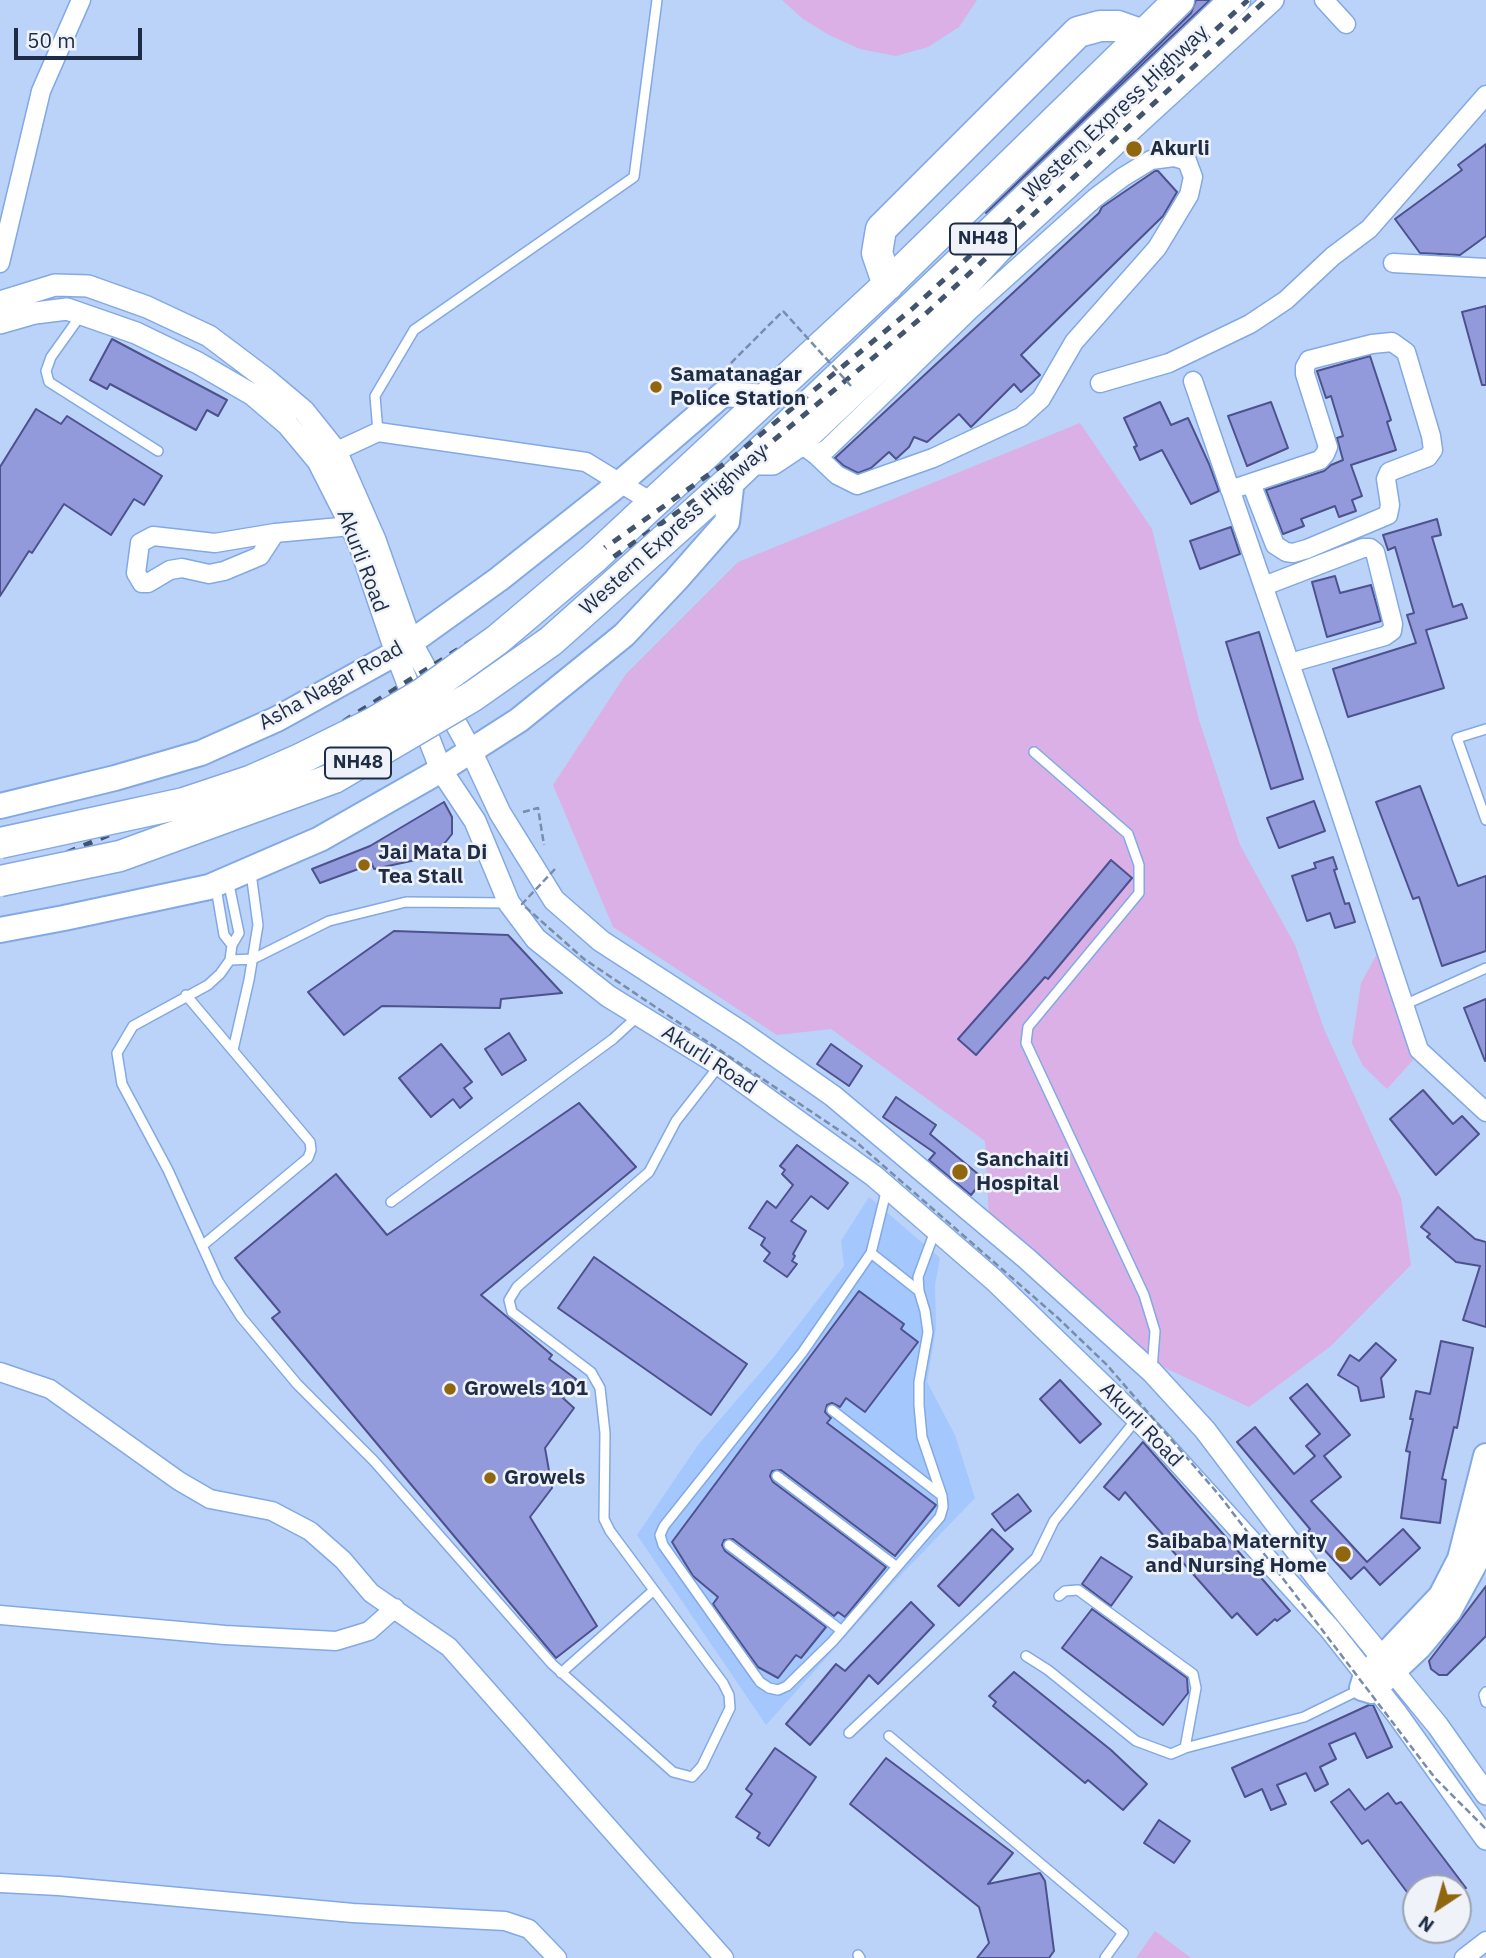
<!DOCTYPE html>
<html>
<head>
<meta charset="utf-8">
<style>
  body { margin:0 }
  #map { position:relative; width:1486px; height:1958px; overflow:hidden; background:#bbd3f8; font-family:"IBM Plex Sans",sans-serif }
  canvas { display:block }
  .north { position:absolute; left:1402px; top:1874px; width:70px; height:70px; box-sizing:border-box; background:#eff3f9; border:2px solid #9ba4b1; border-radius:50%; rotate:216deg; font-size:19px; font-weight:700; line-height:28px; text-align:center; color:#1e2d45 }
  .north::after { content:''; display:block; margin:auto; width:24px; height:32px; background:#90660e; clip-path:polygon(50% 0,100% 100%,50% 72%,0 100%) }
  .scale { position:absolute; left:14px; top:28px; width:128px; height:32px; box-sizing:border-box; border:4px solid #1e2d45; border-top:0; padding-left:9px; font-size:21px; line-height:24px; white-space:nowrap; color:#1e2d45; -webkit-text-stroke:5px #eff3f9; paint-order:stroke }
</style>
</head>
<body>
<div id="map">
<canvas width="1486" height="1958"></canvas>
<div class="north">N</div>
<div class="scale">50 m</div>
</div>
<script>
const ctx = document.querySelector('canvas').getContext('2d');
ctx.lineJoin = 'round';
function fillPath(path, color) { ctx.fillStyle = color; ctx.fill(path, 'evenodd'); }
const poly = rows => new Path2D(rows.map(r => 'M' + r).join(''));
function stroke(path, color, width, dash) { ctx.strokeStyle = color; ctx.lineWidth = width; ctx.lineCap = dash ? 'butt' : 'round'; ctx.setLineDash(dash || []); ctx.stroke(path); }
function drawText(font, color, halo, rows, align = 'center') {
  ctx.font = font + ' "IBM Plex Sans",sans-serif'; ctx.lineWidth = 5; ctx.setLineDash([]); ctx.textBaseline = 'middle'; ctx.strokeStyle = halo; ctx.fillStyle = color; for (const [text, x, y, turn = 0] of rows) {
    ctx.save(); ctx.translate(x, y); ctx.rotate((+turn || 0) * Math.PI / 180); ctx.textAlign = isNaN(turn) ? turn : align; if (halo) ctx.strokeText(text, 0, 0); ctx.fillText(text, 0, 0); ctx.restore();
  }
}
fillPath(poly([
  [869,1197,940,1258,935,1285,936,1328,927,1382,955,1435,975,1498,896,1580,766,1725,637,1535,698,1445,773,1358,844,1266,841,1241]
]), '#a4c7fd');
fillPath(poly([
  [782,0,977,0,959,27,928,47,896,56,860,49,829,35,803,19],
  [1080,423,1152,529,1199,720,1240,845,1295,945,1324,1029,1401,1198,1411,1265,1331,1346,1249,1407,1163,1367,989,1219,985,1141,831,1029,777,1035,613,927,553,785,626,674,738,562],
  [1377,954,1413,1060,1387,1089,1363,1066,1352,1043,1361,983],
  [1155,1931,1191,1958,1136,1958]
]), '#dab0e6');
const building = poly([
  [1196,0,1210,0,986,213,1191,13,1196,0],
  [1486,144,1486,236,1460,255,1420,253,1395,219,1462,170,1458,165,1486,144],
  [1155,171,1158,171,1177,192,1163,216,1021,355,1040,375,1021,392,1014,384,971,427,959,414,927,442,914,437,909,447,896,459,889,452,871,468,858,473,844,466,835,458,1099,213,1102,207,1155,171],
  [1486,306,1486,385,1482,385,1462,312,1486,306],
  [112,339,227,400,218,416,207,410,196,430,110,384,107,389,90,380,112,339],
  [1370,356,1391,420,1387,422,1396,450,1351,465,1362,496,1352,500,1356,511,1339,517,1335,506,1301,519,1304,526,1283,534,1266,490,1324,471,1331,465,1343,460,1337,438,1343,436,1331,396,1326,398,1317,371,1370,356],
  [1160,402,1171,425,1188,418,1209,464,1219,491,1191,504,1162,450,1140,460,1134,447,1137,446,1124,418,1160,402],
  [1271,402,1288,448,1247,466,1228,416,1271,402],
  [36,409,61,424,67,416,162,476,144,505,134,499,111,535,64,504,32,553,29,551,0,596,0,467,36,409],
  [1437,519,1441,535,1432,537,1453,607,1462,604,1467,618,1426,630,1444,688,1348,717,1333,669,1416,643,1407,615,1414,613,1395,547,1388,550,1383,535,1437,519],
  [1231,527,1240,554,1200,569,1190,541,1231,527],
  [1335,576,1340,593,1371,585,1381,621,1327,637,1312,582,1335,576],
  [1259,632,1303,779,1271,789,1226,642,1259,632],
  [1420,786,1458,886,1486,876,1486,951,1442,966,1419,897,1413,899,1376,802,1420,786],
  [1314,801,1325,831,1279,848,1267,818,1314,801],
  [444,802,452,817,452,834,440,849,425,858,374,869,372,864,320,883,312,869,370,846,444,802],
  [1333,857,1337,869,1334,870,1345,904,1349,903,1355,922,1335,928,1330,913,1307,921,1292,876,1316,868,1314,863,1333,857],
  [1111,860,1132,878,1048,979,1045,977,976,1055,958,1039,1027,961,1111,860],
  [394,931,508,935,562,993,501,999,500,1008,382,1006,344,1035,308,992,394,931],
  [1486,999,1486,1061,1485,1061,1464,1008,1486,999],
  [509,1033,526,1060,502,1075,485,1049,509,1033],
  [441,1044,472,1082,464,1088,472,1098,460,1108,453,1099,431,1117,399,1078,441,1044],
  [831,1044,862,1066,849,1086,817,1064,831,1044],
  [1423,1090,1453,1124,1462,1116,1479,1134,1436,1175,1390,1119,1423,1090],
  [896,1097,936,1125,930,1134,984,1179,971,1195,929,1160,935,1153,883,1117,896,1097],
  [579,1103,636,1167,481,1295,552,1355,549,1359,576,1379,563,1398,574,1408,545,1448,552,1488,530,1517,597,1626,556,1658,272,1318,280,1312,235,1258,336,1174,387,1235,579,1103],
  [797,1145,848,1183,828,1209,811,1196,791,1221,806,1231,793,1254,795,1256,792,1261,797,1264,787,1277,764,1261,770,1253,761,1245,765,1238,749,1228,767,1201,776,1208,793,1185,782,1174,785,1170,780,1166,797,1145],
  [1438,1207,1475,1239,1486,1242,1486,1327,1463,1320,1480,1266,1456,1262,1427,1237,1430,1234,1421,1227,1438,1207],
  [594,1257,747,1364,711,1415,558,1308,594,1257],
  [859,1291,904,1324,901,1329,918,1342,865,1412,846,1398,840,1407,832,1403,827,1405,825,1412,831,1418,827,1423,936,1505,895,1556,781,1470,772,1471,770,1476,773,1482,886,1567,845,1617,838,1612,834,1616,733,1539,724,1540,722,1545,725,1551,826,1627,801,1658,796,1655,778,1678,758,1667,713,1604,718,1597,693,1576,672,1542,859,1291],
  [1441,1341,1473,1348,1457,1428,1454,1427,1442,1479,1446,1480,1440,1523,1401,1518,1410,1452,1406,1451,1413,1419,1410,1419,1416,1391,1430,1394,1441,1341],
  [1376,1343,1396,1360,1381,1378,1384,1397,1361,1401,1358,1387,1338,1375,1350,1355,1359,1361,1376,1343],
  [1060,1380,1101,1424,1080,1443,1040,1399,1060,1380],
  [1307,1384,1350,1435,1324,1456,1341,1477,1311,1501,1367,1562,1403,1529,1420,1548,1380,1585,1364,1567,1351,1579,1308,1532,1310,1529,1237,1442,1255,1427,1294,1474,1315,1456,1306,1446,1320,1434,1290,1398,1307,1384],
  [1143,1442,1290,1611,1277,1621,1275,1619,1257,1635,1237,1613,1232,1618,1162,1539,1165,1537,1125,1492,1119,1500,1104,1487,1143,1442],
  [1018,1494,1031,1511,1005,1531,992,1514,1018,1494],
  [992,1529,1013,1549,959,1606,938,1586,992,1529],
  [1101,1557,1132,1577,1111,1606,1082,1584,1101,1557],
  [1486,1586,1486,1636,1447,1675,1439,1675,1431,1669,1429,1661,1486,1586],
  [911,1602,934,1625,878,1684,869,1675,810,1745,786,1724,836,1664,845,1671,911,1602],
  [1092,1609,1187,1678,1188,1693,1163,1725,1062,1648,1092,1609],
  [1014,1672,1111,1750,1147,1784,1123,1810,1088,1780,1085,1783,993,1706,996,1702,989,1696,1014,1672],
  [1369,1705,1373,1705,1392,1747,1367,1758,1355,1733,1329,1744,1336,1759,1320,1767,1328,1784,1315,1791,1306,1773,1277,1785,1286,1804,1271,1810,1262,1789,1245,1797,1232,1768,1369,1705],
  [775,1748,816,1777,769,1846,757,1838,760,1833,736,1817,752,1794,746,1789,775,1748],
  [886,1758,1013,1853,988,1884,1040,1873,1045,1881,1054,1951,1049,1958,977,1958,989,1943,979,1907,850,1804,886,1758],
  [1349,1789,1365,1810,1388,1793,1396,1804,1401,1802,1466,1888,1416,1888,1416,1904,1368,1840,1362,1844,1331,1802,1349,1789],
  [1159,1820,1190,1841,1174,1863,1144,1843,1159,1820]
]);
fillPath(building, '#939adc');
stroke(building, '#4d518d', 2);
const service = poly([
  [81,315,51,357,46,371,49,382,158,451],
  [378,432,375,396,414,330,634,177,657,0],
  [1486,729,1457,738,1486,820],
  [1034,752,1128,834,1139,865,1139,893,1028,1027,1026,1043,1144,1295,1155,1331,1152,1370],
  [228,880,239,933,232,945],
  [216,888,224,935,232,945,230,960,220,974,208,985,133,1026,117,1053,122,1084,168,1170,218,1281,241,1317,297,1384,374,1461,552,1664,673,1772,692,1777,702,1766,730,1708,729,1695,723,1683,610,1531,604,1519,605,1433,600,1388,591,1372,512,1312,509,1300,517,1287,649,1172,676,1121,719,1066],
  [230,960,253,959,329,921,406,902,507,903],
  [186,995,310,1142,311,1150,308,1158,202,1246],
  [1404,1005,1486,968],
  [233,1050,249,980,258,925,251,873],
  [887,1188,871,1253,802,1353,664,1526,660,1535,663,1545,760,1682,769,1688,778,1690,787,1686,833,1641,940,1517,943,1507,942,1496,922,1437,919,1405,919,1382,928,1332,925,1311,919,1291,918,1277,935,1231],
  [391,1202,613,1039,638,1016],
  [871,1253,919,1291],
  [832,1410,941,1495],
  [777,1476,897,1567],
  [729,1545,842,1631],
  [1059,1596,1065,1591,1078,1590,1193,1674,1196,1688,1185,1748],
  [1026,1656,1048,1670,1136,1741,1171,1754,1185,1748,1304,1717,1361,1689],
  [561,1673,654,1590],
  [1486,1692,1484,1695,1486,1702],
  [849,1733,1036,1558,1054,1521,1136,1420],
  [889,1736,1123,1933,1105,1958],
  [858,1955,860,1958]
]);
const minor = poly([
  [1324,0,1346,24],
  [0,263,41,91,81,0],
  [1393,263,1486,268],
  [1193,381,1322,757,1419,1050,1486,1112],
  [1100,383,1169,363,1250,324,1286,300,1333,256,1369,229,1486,95],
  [808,449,816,455,827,449,970,310,963,303],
  [816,455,837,475,857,485,933,458,1021,417,1041,399,1074,342,1157,248,1189,195,1193,177,1187,161,1174,157,1151,160,1123,177,1095,198,970,310],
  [324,457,378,432,586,462,653,503],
  [1230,490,1320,460,1325,454,1328,447,1305,374,1305,367,1309,360,1372,344,1392,342,1406,352,1431,436,1433,450,1428,457,1389,472,1386,479,1390,505,1388,515,1307,549,1293,553,1286,552,1275,545,1251,483],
  [275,533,260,556,224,571,209,574,182,568,170,570,148,583,142,583,136,573,140,543,153,536,215,543,275,533,351,526],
  [1264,586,1363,548,1370,548,1375,552,1393,624,1392,631,1385,636,1290,663],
  [0,1372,50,1389,179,1481,210,1499,272,1511,310,1531,343,1560,371,1593,449,1647,724,1958],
  [0,1615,225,1635,336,1641,369,1631,395,1608],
  [0,1883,59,1886,353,1913,505,1921,529,1929,557,1958],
  [1464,1958,1486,1941]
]);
const tertiary = poly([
  [0,302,55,285,88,286,147,307,209,336,266,379,304,411,336,451,375,540,411,642,471,751,500,813,554,900,601,941,743,1033,833,1096,1026,1258,1152,1372,1205,1430,1317,1578,1438,1726,1486,1794],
  [0,323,35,313,67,309,136,333,198,363,253,395,288,425,318,461,351,526,361,549,396,653,441,770,475,821,509,903,536,939,608,996,720,1065,874,1176,994,1280,1155,1436,1330,1629,1397,1714,1486,1839],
  [748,464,773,464,800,446,958,297,1010,241,1273,0]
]);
const secondary = poly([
  [0,806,115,778,201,753,277,719,396,653,499,579,620,483,723,394,767,397],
  [0,930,64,918,209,887,320,839,441,770,519,720,624,635,676,580,727,522,732,479],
  [1486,1456,1460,1559,1441,1596,1366,1675,1362,1688,1372,1691,1419,1647,1449,1611,1475,1563,1486,1511]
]);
const trunk = poly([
  [888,285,877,253,881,229,1078,32,1100,26,1118,26,1143,35],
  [663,541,732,479,1235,0],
  [594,558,880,292,1179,0]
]);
stroke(service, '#82a9e4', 12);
stroke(minor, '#82a9e4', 21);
stroke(tertiary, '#82a9e4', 24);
stroke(secondary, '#82a9e4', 28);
stroke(trunk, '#82a9e4', 33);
stroke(poly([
  [728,373,730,364,783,311],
  [523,812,538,808,544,845]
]), '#788cab', 2.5, [7, 3.5]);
stroke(service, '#fff', 9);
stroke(minor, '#fff', 18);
stroke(tertiary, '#fff', 21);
stroke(secondary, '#fff', 24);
stroke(trunk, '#fff', 30);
stroke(poly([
  [0,878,41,864,206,793,338,725,478,637,731,459,912,309,1248,0],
  [0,892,46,876,211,804,344,736,485,647,739,469,921,318,1266,0]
]), '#43546f', 5, [9, 9]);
const trunkBridge = poly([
  [0,843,184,803,250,781,300,759,373,723,422,694,497,640,594,558],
  [0,881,120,856,334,778,473,696,551,641,663,541]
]);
stroke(trunkBridge, '#82a9e4', 33, []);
stroke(poly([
  [783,311,851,386],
  [555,869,522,904,584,959,855,1141,1058,1318,1107,1365,1220,1496,1435,1778,1486,1829]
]), '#788cab', 2.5, [7, 3.5]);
stroke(trunkBridge, '#fff', 30);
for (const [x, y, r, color] of [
  [1134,149,9,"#90660e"],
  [656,387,7,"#90660e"],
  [364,865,7,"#90660e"],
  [960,1172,9,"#90660e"],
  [450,1389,7,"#90660e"],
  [490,1478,7,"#90660e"],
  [1343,1554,9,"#90660e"]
]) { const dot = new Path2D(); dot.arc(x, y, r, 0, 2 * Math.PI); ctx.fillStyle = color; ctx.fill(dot); stroke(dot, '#eff3f9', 2.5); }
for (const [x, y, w] of [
  [983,239,66],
  [358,763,66]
]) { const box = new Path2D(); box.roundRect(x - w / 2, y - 15.5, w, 31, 5); ctx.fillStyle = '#eff3f9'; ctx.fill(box); stroke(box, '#1e2d45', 2); }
drawText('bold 19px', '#1e2d45', null, [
  ["NH48",983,239],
  ["NH48",358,763]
]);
drawText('21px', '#1e2d45', '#eff3f9', [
  ["Western Express Highway",1116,112,-43],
  ["Western Express Highway",674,530,-42],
  ["Akurli Road",362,561,69],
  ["Asha Nagar Road",331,686,-29],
  ["Akurli Road",709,1060,33],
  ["Akurli Road",1141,1425,46]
]);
drawText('bold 21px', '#1e2d45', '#eff3f9', [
  ["Akurli",1150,149],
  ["Samatanagar",670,375],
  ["Police Station",670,399],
  ["Jai Mata Di",378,853],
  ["Tea Stall",378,877],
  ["Sanchaiti",976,1160],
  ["Hospital",976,1184],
  ["Growels 101",464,1389],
  ["Growels",504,1478],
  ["Saibaba Maternity",1327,1542,"right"],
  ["and Nursing Home",1327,1566,"right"]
], 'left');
</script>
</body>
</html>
